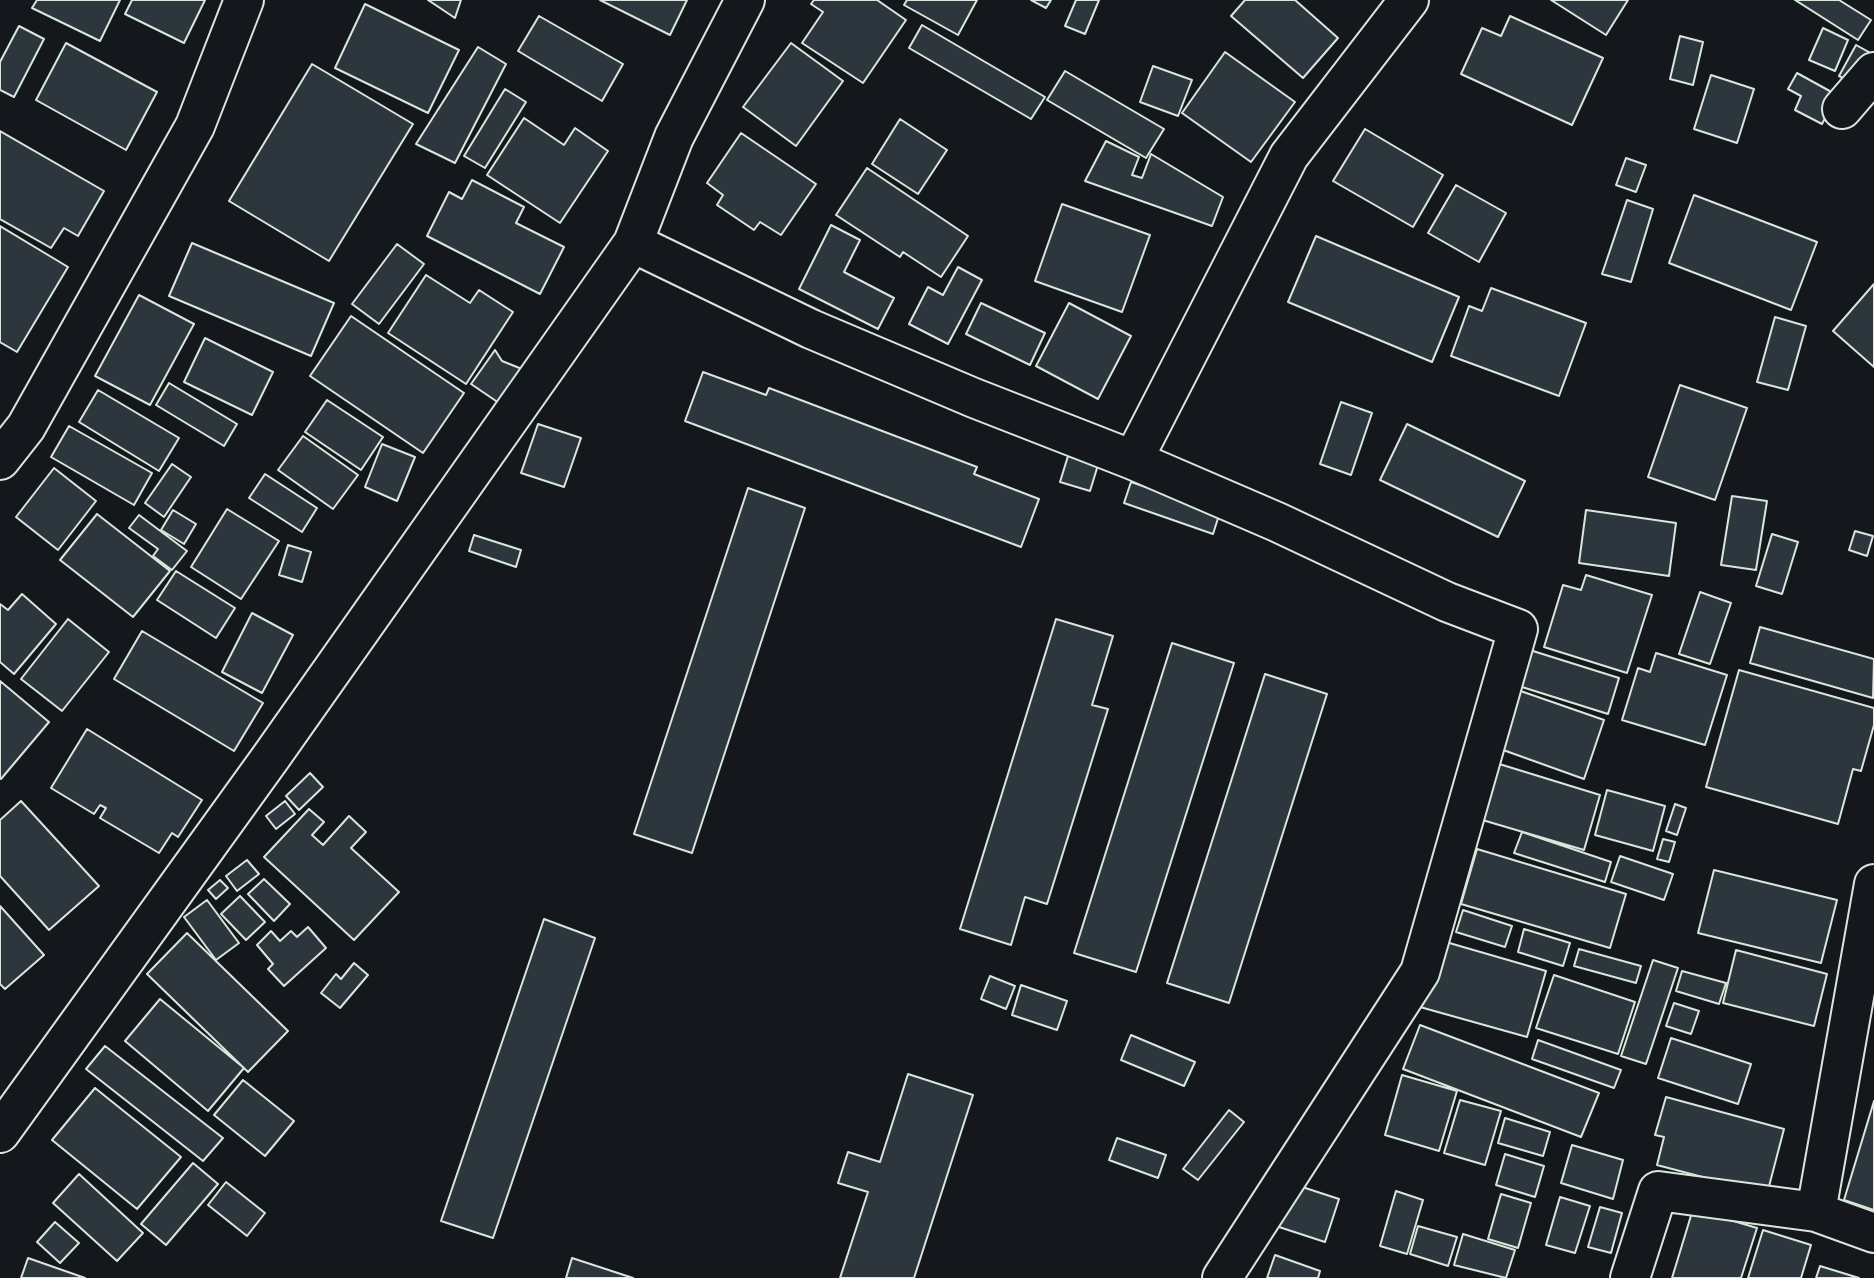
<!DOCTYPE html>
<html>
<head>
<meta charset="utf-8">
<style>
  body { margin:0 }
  canvas { display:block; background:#14181c }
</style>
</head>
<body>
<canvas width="1874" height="1278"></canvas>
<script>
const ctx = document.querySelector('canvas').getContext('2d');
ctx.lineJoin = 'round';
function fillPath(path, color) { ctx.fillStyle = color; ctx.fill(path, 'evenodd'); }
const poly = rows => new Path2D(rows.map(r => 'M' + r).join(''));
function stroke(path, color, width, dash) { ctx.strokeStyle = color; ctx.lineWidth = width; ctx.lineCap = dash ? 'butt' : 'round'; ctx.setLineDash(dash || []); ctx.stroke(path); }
const building = poly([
  [37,0,120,0,100,41,32,8,37,0],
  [132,0,205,0,184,43,125,14,132,0],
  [428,0,461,0,455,18,428,0],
  [600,0,687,0,670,35,600,0],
  [814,0,877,0,906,20,863,83,802,43,823,12,811,4,814,0],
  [907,0,977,0,958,35,904,5,907,0],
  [1031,0,1051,0,1046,8,1031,0],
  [1076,0,1099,0,1085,34,1065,26,1076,0],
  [1245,0,1295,0,1338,38,1303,78,1231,16,1245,0],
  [1551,0,1628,0,1606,35,1551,0],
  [1795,0,1839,0,1871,20,1858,40,1795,0],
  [365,4,459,50,428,113,335,68,365,4],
  [539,16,623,64,602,101,518,51,539,16],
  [1510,16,1603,58,1572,125,1461,74,1482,28,1501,36,1510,16],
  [922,25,1045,97,1031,119,909,48,922,25],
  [19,26,44,39,14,97,0,90,0,62,19,26],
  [1823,28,1848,40,1835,71,1809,60,1823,28],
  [1680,36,1703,42,1693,85,1670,79,1680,36],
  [66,43,157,92,126,150,36,100,66,43],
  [791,43,843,81,796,146,743,107,791,43],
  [1856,45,1874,55,1858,86,1839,76,1856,45],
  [478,47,506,64,455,163,416,144,478,47],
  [1225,52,1295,102,1251,162,1182,113,1225,52],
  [312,64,413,124,329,261,229,201,312,64],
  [1153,66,1192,80,1178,116,1140,102,1153,66],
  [1065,71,1164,129,1146,158,1047,100,1065,71],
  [1797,73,1837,95,1822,124,1795,110,1801,96,1788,89,1797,73],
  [1711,75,1754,89,1737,143,1694,129,1711,75],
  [505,89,526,102,485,168,464,156,505,89],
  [524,118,564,145,575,128,608,151,560,223,487,175,524,118],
  [900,119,947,150,918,194,872,164,900,119],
  [1365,129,1443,175,1413,227,1333,181,1365,129],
  [0,131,104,191,78,236,64,228,51,248,0,219,0,131],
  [741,133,816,184,781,235,760,222,754,230,717,205,723,195,707,183,741,133],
  [1106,141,1139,157,1132,175,1142,178,1151,154,1223,197,1212,226,1085,181,1106,141],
  [1626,158,1646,165,1636,192,1616,185,1626,158],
  [867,168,968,236,941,277,903,252,900,257,836,215,867,168],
  [472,180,524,207,516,223,564,247,540,294,427,236,449,192,462,199,472,180],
  [1456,185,1506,213,1479,262,1428,233,1456,185],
  [1694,195,1817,242,1791,310,1669,263,1694,195],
  [1627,200,1653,209,1631,282,1602,274,1627,200],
  [1062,204,1150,235,1122,312,1035,281,1062,204],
  [831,225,860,240,844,272,894,298,878,329,799,289,831,225],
  [0,226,68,267,17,352,0,342,0,226],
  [1316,236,1459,297,1432,362,1288,302,1316,236],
  [192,243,334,303,311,356,169,296,192,243],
  [397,244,424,264,379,324,352,304,397,244],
  [958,267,982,280,948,344,909,324,928,287,943,295,958,267],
  [426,275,470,303,479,290,513,312,466,384,388,333,426,275],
  [1874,284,1874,367,1833,331,1874,284],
  [1491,288,1586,323,1559,396,1451,356,1469,306,1482,311,1491,288],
  [139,295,194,324,150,405,95,376,139,295],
  [981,303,1045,333,1030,365,966,334,981,303],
  [1069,303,1131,336,1098,399,1036,366,1069,303],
  [351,316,464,393,423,453,310,376,351,316],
  [1775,317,1806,326,1788,390,1757,382,1775,317],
  [205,338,273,372,252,415,184,382,205,338],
  [495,350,502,361,522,369,499,403,471,384,495,350],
  [703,372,766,395,769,388,977,467,974,474,1039,499,1021,547,685,421,703,372],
  [169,383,237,424,224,446,156,405,169,383],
  [1680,385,1747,408,1715,500,1648,477,1680,385],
  [98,390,179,438,159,471,79,422,98,390],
  [327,400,383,437,361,470,305,432,327,400],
  [1341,402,1372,413,1351,475,1320,464,1341,402],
  [538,424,581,438,564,487,521,473,538,424],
  [1407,424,1525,481,1498,537,1380,480,1407,424],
  [69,426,152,473,134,505,51,457,69,426],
  [303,436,358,475,333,509,278,470,303,436],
  [382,444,415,457,397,501,365,487,382,444],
  [1068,456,1098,465,1090,491,1060,482,1068,456],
  [172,464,191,477,164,517,145,503,172,464],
  [54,468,96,501,58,550,16,517,54,468],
  [265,474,317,508,302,532,249,498,265,474],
  [1131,482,1220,512,1213,534,1124,503,1131,482],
  [748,488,805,508,692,853,634,834,748,488],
  [1732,496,1767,501,1756,570,1721,565,1732,496],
  [227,509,279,541,241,599,191,567,227,509],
  [173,510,196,524,184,544,161,530,173,510],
  [1586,510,1676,523,1669,576,1579,563,1586,510],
  [97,514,170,571,133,617,60,560,97,514],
  [139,515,187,551,172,570,153,556,158,549,129,528,139,515],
  [1855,531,1873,536,1867,556,1849,550,1855,531],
  [1772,534,1798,542,1782,594,1756,586,1772,534],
  [474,535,521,550,516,567,469,551,474,535],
  [288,545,311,552,302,582,279,575,288,545],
  [176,571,235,608,216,638,157,600,176,571],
  [1586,575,1652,595,1627,673,1544,647,1563,585,1581,590,1586,575],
  [1700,592,1731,603,1710,664,1679,654,1700,592],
  [22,594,56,624,14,674,0,662,0,604,8,610,22,594],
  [252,613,293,635,262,693,222,672,252,613],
  [68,619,109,652,62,711,21,679,68,619],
  [1056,619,1113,636,1092,705,1108,709,1047,904,1025,897,1011,945,960,929,1056,619],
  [1760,627,1874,659,1873,698,1750,663,1760,627],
  [142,631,263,703,234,751,114,679,142,631],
  [1172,643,1234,663,1136,972,1074,953,1172,643],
  [1517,646,1619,678,1608,714,1506,682,1517,646],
  [1656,653,1727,675,1705,745,1622,720,1638,668,1650,672,1656,653],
  [1739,670,1874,708,1874,725,1861,771,1853,769,1838,824,1706,787,1739,670],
  [1265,674,1327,694,1229,1003,1167,983,1265,674],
  [0,681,49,722,1,779,0,778,0,681],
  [1512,688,1604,720,1584,779,1492,746,1512,688],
  [87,729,202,800,178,837,172,833,159,853,100,818,106,808,100,805,94,814,51,788,87,729],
  [1496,763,1600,795,1584,850,1479,819,1496,763],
  [310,773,323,787,299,810,286,796,310,773],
  [1607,790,1665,806,1653,851,1595,835,1607,790],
  [21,801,99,886,49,930,0,876,0,820,21,801],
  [285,801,295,814,276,829,266,816,285,801],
  [1675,804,1686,808,1677,835,1666,831,1675,804],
  [309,809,324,822,312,835,323,845,349,816,366,832,351,848,399,892,354,940,264,857,309,809],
  [1522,832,1611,862,1605,882,1514,853,1522,832],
  [1663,839,1675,842,1669,862,1657,859,1663,839],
  [1477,849,1626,894,1610,948,1461,904,1477,849],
  [1620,856,1673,874,1664,900,1611,882,1620,856],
  [247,860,259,874,237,891,226,876,247,860],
  [1714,870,1837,900,1821,963,1698,933,1714,870],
  [264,879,290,904,274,921,248,894,264,879],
  [220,880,228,888,216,899,208,890,220,880],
  [240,896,265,922,246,940,221,914,240,896],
  [207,900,239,943,216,960,184,917,207,900],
  [0,906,44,955,5,989,0,984,0,906],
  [1463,910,1512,926,1505,947,1456,932,1463,910],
  [544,919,595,938,493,1238,441,1221,544,919],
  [308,927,326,948,284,986,268,969,273,964,257,945,271,931,280,941,291,931,297,937,308,927],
  [1524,929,1570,943,1563,966,1518,952,1524,929],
  [187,933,288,1031,248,1072,147,974,187,933],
  [1439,940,1546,971,1527,1037,1420,1007,1439,940],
  [1579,949,1641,966,1636,983,1574,966,1579,949],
  [1736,950,1827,974,1814,1026,1723,1003,1736,950],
  [1653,960,1678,968,1646,1064,1621,1056,1653,960],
  [354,963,368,975,340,1008,321,993,336,974,341,979,354,963],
  [1682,971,1726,983,1719,1004,1676,991,1682,971],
  [1554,975,1635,1002,1618,1054,1536,1028,1554,975],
  [990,976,1015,986,1006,1009,981,999,990,976],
  [1021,985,1067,1001,1057,1030,1012,1015,1021,985],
  [160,999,244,1068,208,1111,125,1041,160,999],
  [1674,1003,1699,1011,1691,1034,1666,1026,1674,1003],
  [1420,1025,1599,1093,1581,1137,1403,1069,1420,1025],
  [1131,1035,1195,1062,1184,1086,1121,1060,1131,1035],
  [1671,1038,1751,1064,1738,1104,1658,1078,1671,1038],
  [1538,1040,1621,1070,1614,1088,1532,1059,1538,1040],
  [105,1046,223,1138,203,1161,86,1069,105,1046],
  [908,1074,973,1095,914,1278,840,1278,868,1192,838,1183,848,1152,880,1162,908,1074],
  [1402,1075,1457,1091,1439,1151,1385,1135,1402,1075],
  [243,1080,294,1121,265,1156,214,1115,243,1080],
  [95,1088,181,1157,137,1209,52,1140,95,1088],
  [1666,1097,1784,1129,1767,1194,1657,1165,1664,1137,1655,1135,1666,1097],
  [1460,1100,1501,1111,1485,1165,1444,1153,1460,1100],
  [1874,1101,1874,1210,1844,1200,1874,1101],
  [1229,1110,1244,1122,1198,1180,1183,1169,1229,1110],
  [1505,1118,1550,1132,1543,1156,1498,1143,1505,1118],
  [1117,1138,1166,1155,1158,1178,1109,1160,1117,1138],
  [1572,1145,1623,1160,1613,1199,1561,1183,1572,1145],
  [1505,1154,1544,1166,1535,1197,1496,1185,1505,1154],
  [193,1163,218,1184,166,1245,141,1224,193,1163],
  [79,1174,143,1233,117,1261,53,1203,79,1174],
  [226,1182,265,1213,247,1236,208,1205,226,1182],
  [1293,1184,1339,1199,1325,1242,1279,1227,1293,1184],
  [1396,1191,1423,1200,1407,1254,1380,1246,1396,1191],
  [1501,1194,1531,1203,1518,1248,1488,1239,1501,1194],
  [1560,1197,1590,1206,1575,1253,1546,1245,1560,1197],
  [1600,1207,1622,1213,1611,1253,1588,1247,1600,1207],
  [1693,1209,1757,1228,1741,1278,1672,1278,1693,1209],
  [55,1222,79,1243,60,1263,37,1242,55,1222],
  [1418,1226,1457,1237,1448,1266,1410,1254,1418,1226],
  [1763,1230,1811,1245,1801,1278,1748,1278,1763,1230],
  [1463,1234,1515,1250,1506,1278,1454,1265,1463,1234],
  [1275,1255,1320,1271,1318,1278,1267,1278,1275,1255],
  [28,1258,85,1278,21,1278,28,1258],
  [572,1258,633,1278,566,1278,572,1258],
  [1820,1266,1859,1278,1816,1278,1820,1266]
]);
fillPath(building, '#2c363c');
stroke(building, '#d8e6dc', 2);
const minor = poly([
  [1842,109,1874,72],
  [633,243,811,329,974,398,1133,460,1277,522,1447,602,1518,629,1420,972,1222,1278],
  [0,460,26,427,195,126,244,0],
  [1133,460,1289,156,1409,0],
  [0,1133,271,757,633,243,674,137,745,0],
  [1816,1212,1874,884],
  [1630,1278,1658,1191,1816,1212,1874,1233]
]);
stroke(minor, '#d8e6dc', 42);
stroke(minor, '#14181c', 38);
</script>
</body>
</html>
